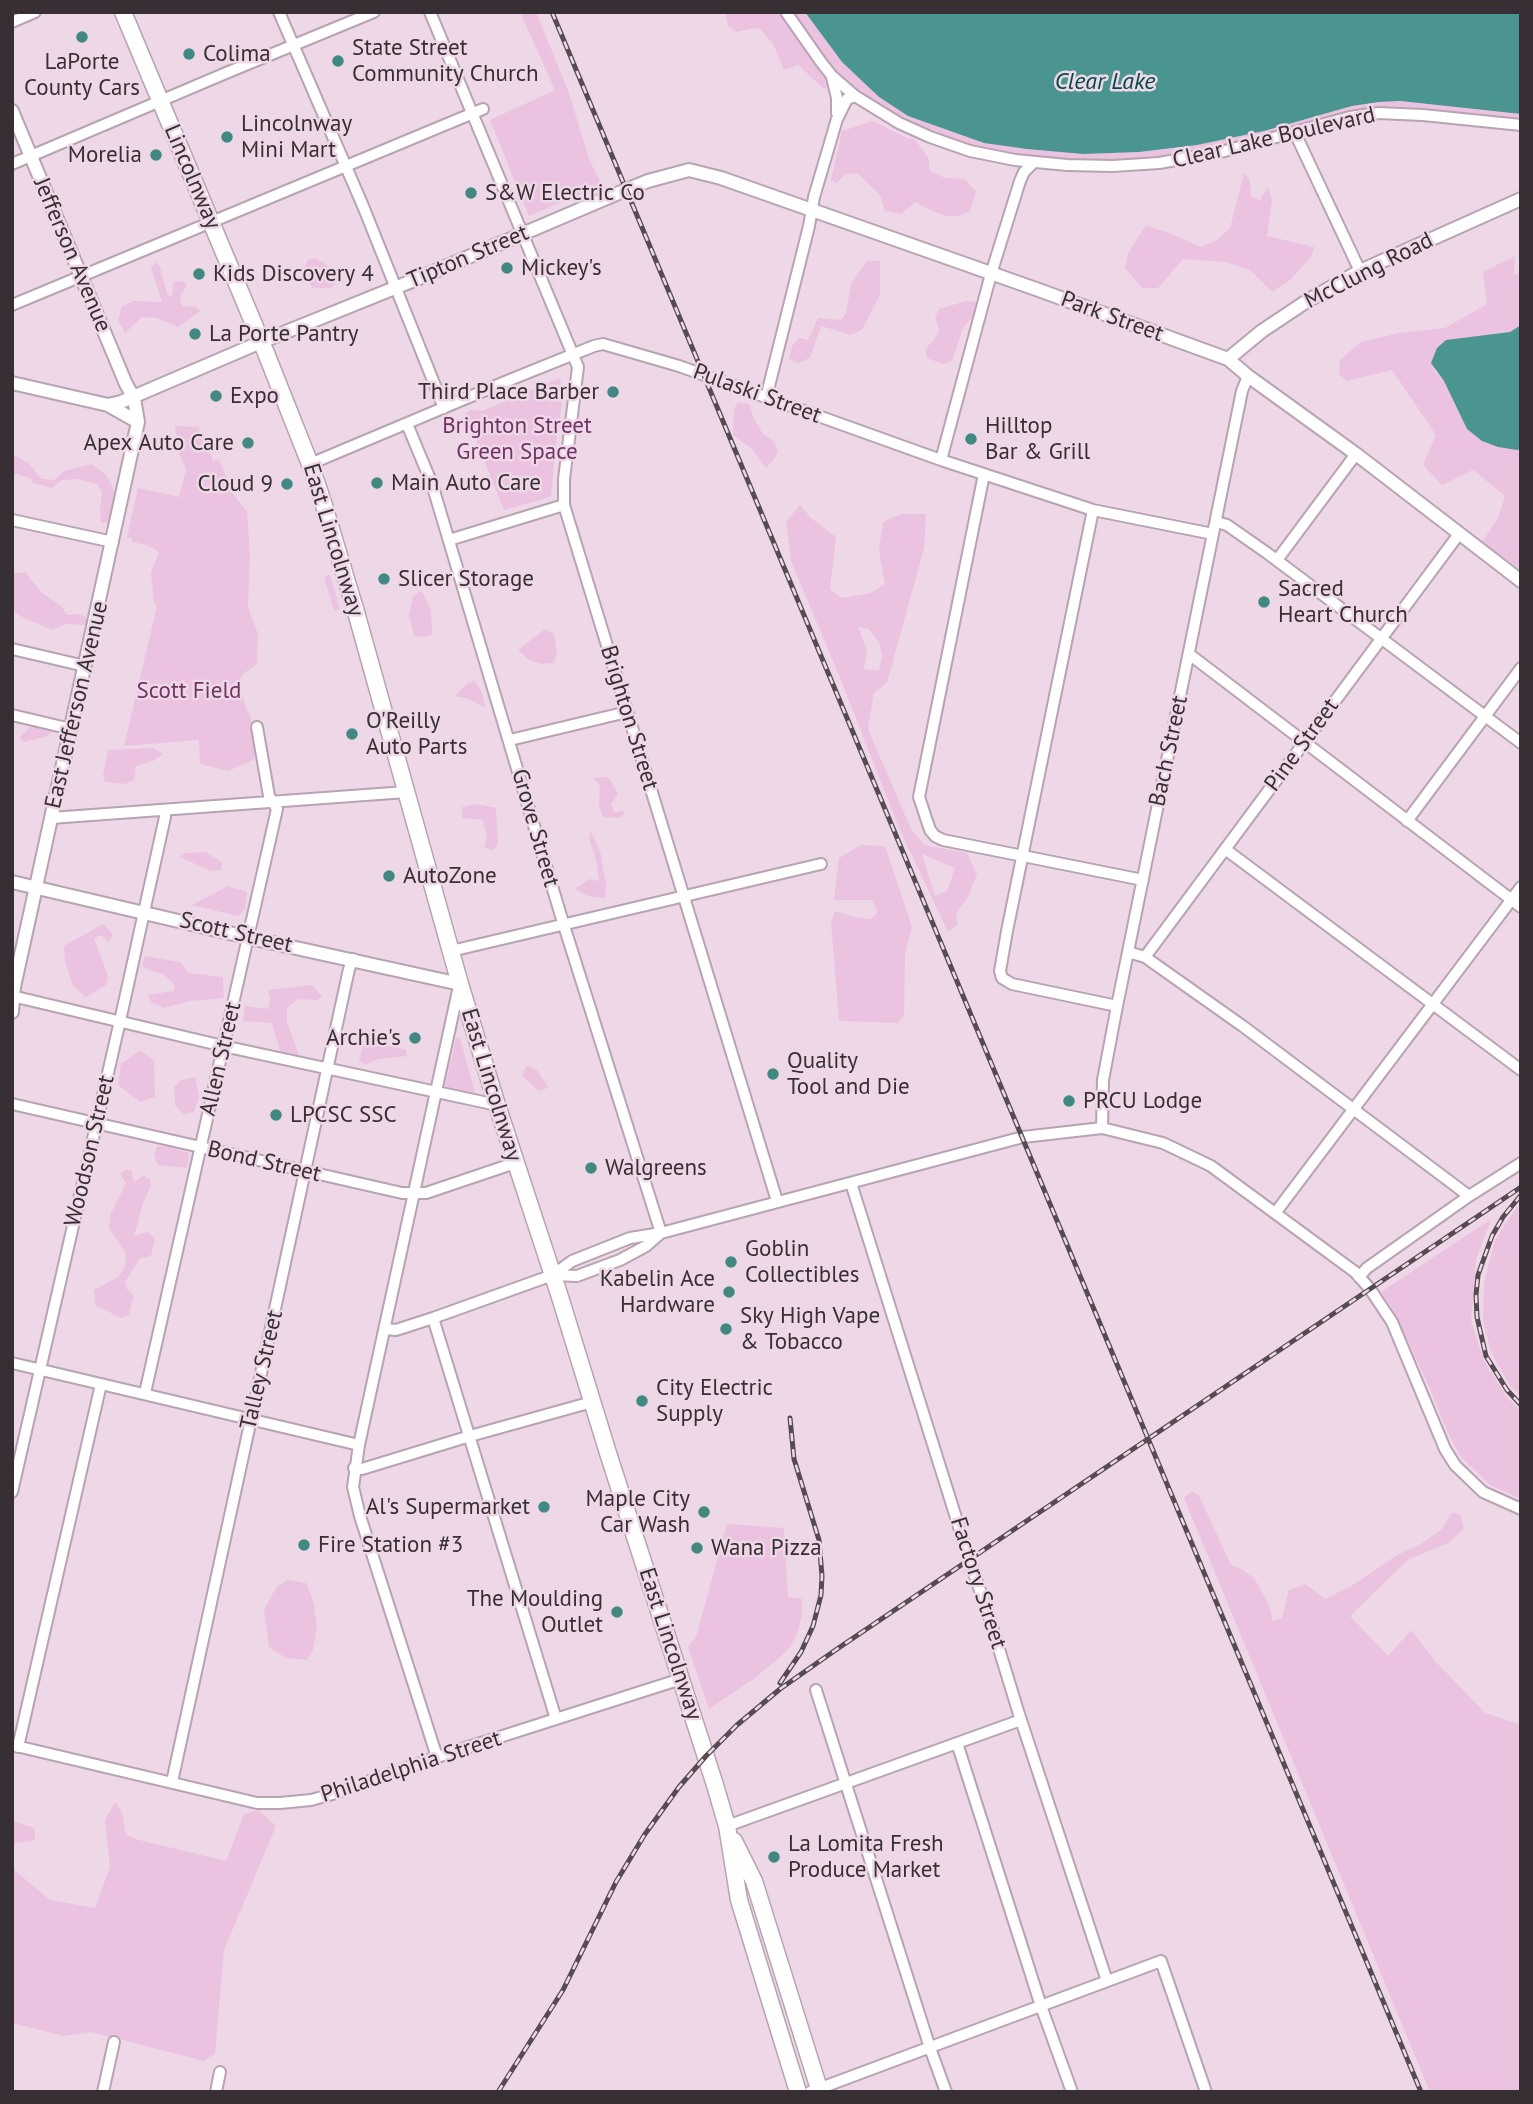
<!DOCTYPE html>
<html>
<head>
<meta charset="utf-8">
<style>
  body { margin:0 }
  #map { position:relative; width:1533px; height:2104px; overflow:hidden; background:#eed8e7; font-family:"PT Sans",sans-serif }
  canvas { display:block }
  .frame { position:absolute; inset:0; border:14px solid #382f35; pointer-events:none }
</style>
</head>
<body>
<div id="map">
<canvas width="1533" height="2104"></canvas>
<div class="frame"></div>
</div>
<script>
const ctx = document.querySelector('canvas').getContext('2d');
ctx.lineJoin = 'round';
function fillPath(path, color) { ctx.fillStyle = color; ctx.fill(path, 'evenodd'); }
const poly = rows => new Path2D(rows.map(r => 'M' + r).join(''));
function stroke(path, color, width, dash) { ctx.strokeStyle = color; ctx.lineWidth = width; ctx.lineCap = dash ? 'butt' : 'round'; ctx.setLineDash(dash || []); ctx.stroke(path); }
function drawText(font, color, halo, rows, align = 'center') {
  ctx.font = font + ' "PT Sans",sans-serif'; ctx.lineWidth = 5; ctx.setLineDash([]); ctx.textBaseline = 'middle'; ctx.strokeStyle = halo; ctx.fillStyle = color; for (const [text, x, y, turn = 0] of rows) {
    ctx.save(); ctx.translate(x, y); ctx.rotate((+turn || 0) * Math.PI / 180); ctx.textAlign = isNaN(turn) ? turn : align; if (halo) ctx.strokeText(text, 0, 0); ctx.fillText(text, 0, 0); ctx.restore();
  }
}
fillPath(poly([
  [520,12,536,12,569,93,589,159,602,185,529,216,490,120,555,90],
  [730,12,782,12,812,62,828,80,829,86,824,89,798,65,784,70,773,44,760,29,754,28,737,32,728,26,726,15],
  [790,12,805,12,842,62,879,97,908,116,984,143,1083,154,1139,152,1197,145,1264,131,1352,106,1379,102,1399,101,1521,114,1521,123,1383,110,1278,135,1165,159,1098,163,1013,156,965,146,924,132,856,92,829,67],
  [873,121,907,138,914,139,928,157,930,171,945,178,964,179,976,191,970,211,958,216,946,216,934,212,916,202,901,214,885,211,880,195,857,173,846,174,836,183,831,180,842,131],
  [1244,173,1250,180,1251,197,1260,200,1268,187,1272,200,1267,236,1314,247,1311,257,1290,280,1272,292,1250,270,1226,262,1183,259,1158,288,1142,288,1125,268,1128,253,1146,225,1179,237,1200,247,1217,240,1230,228],
  [1515,256,1514,275,1521,272,1521,325,1510,332,1486,336,1434,370,1444,381,1467,429,1482,441,1498,447,1521,449,1521,570,1482,542,1498,518,1505,496,1473,470,1442,485,1423,465,1436,435,1392,370,1347,381,1339,374,1340,360,1361,342,1399,333,1445,328,1487,304,1483,272],
  [316,258,334,270,339,280,331,288,313,288,302,273,308,260],
  [867,261,880,261,880,295,862,330,851,335,821,326,810,358,798,363,789,359,792,346,799,338,808,340,818,318,841,320,846,313,851,284],
  [155,262,160,267,167,294,172,297,173,283,183,281,187,285,180,296,182,306,196,307,200,311,178,327,157,318,142,317,125,333,118,320,122,306,134,301,162,302,151,268],
  [966,301,976,302,975,314,963,328,952,361,943,364,927,358,925,349,934,340,939,331,935,317,939,309],
  [560,378,563,397,556,443,551,497,504,510,465,413,471,410,482,411],
  [738,402,749,404,754,419,763,434,773,441,778,451,774,459,766,468,752,449,733,435,734,409],
  [175,426,198,427,213,461,219,460,235,497,247,511,250,557,248,607,258,634,257,664,243,674,239,682,245,705,251,718,258,749,253,760,228,771,200,764,199,740,124,746,157,606,154,602,151,573,159,552,147,545,132,542,132,538,127,537,138,488,179,497,185,473,187,472,178,450],
  [12,455,18,457,29,464,42,479,54,480,64,471,92,464,106,475,116,494,112,522,101,523,100,508,102,492,97,484,78,479,62,480,52,488,33,483,31,479,18,474,12,475],
  [800,505,810,517,836,537,830,589,842,598,871,593,885,584,879,550,883,522,901,514,926,514,924,548,887,683,874,693,868,729,911,829,924,845,967,853,977,874,967,899,956,913,957,925,948,932,899,828,841,680,791,561,786,522],
  [858,627,869,629,879,642,882,654,879,671,864,669,867,651],
  [922,854,955,868,947,891,935,896],
  [25,572,41,592,61,606,67,615,79,614,90,619,88,625,66,624,52,630,20,616,12,608,12,574],
  [330,575,340,609,334,611,324,577],
  [421,591,431,609,432,635,422,637,414,636,409,615,413,596],
  [545,629,554,634,557,652,554,663,541,664,529,660,518,650],
  [475,681,482,692,485,708,469,699,454,696,468,683],
  [35,725,52,730,48,736,24,742,19,738,30,727],
  [153,748,163,754,153,761,136,766,134,780,124,784,105,782,103,776,108,750],
  [608,777,618,794,611,804,614,812,626,811,620,818,603,817,599,806,600,786,593,778],
  [477,804,496,808,498,844,493,850,484,848,487,837,483,820,462,818,462,807],
  [591,831,600,851,606,884,605,898,588,896,575,889,589,879,599,881,596,860,589,838],
  [861,845,885,846,912,927,905,953,904,1015,898,1023,839,1021,831,923,835,911,855,917,871,919,878,912,872,900,834,900,839,858],
  [205,852,222,862,221,870,211,871,180,857,185,853],
  [228,886,247,892,245,909,238,916,192,905],
  [103,924,113,934,109,942,101,935,94,938,108,976,106,985,86,997,73,986,65,962,64,946],
  [145,956,180,962,189,973,223,977,224,998,190,1001,164,1008,151,1002,148,995,173,991,175,985,163,974,148,970,142,966],
  [312,985,322,996,318,1000,298,999,287,1008,287,1022,299,1055,280,1051,272,1023,243,1021,245,1006,268,1009,270,999,268,990],
  [456,1037,460,1038,475,1093,472,1095,446,1089,445,1087],
  [363,1045,392,1046,406,1050,407,1056,379,1059,365,1065,359,1060],
  [140,1050,154,1061,155,1097,140,1102,118,1085,121,1064],
  [527,1065,538,1071,548,1088,538,1091,522,1075],
  [195,1077,199,1097,194,1112,183,1114,175,1105,174,1087,181,1080],
  [157,1146,169,1147,189,1153,187,1168,158,1165,154,1155],
  [126,1170,131,1170,134,1182,143,1176,150,1179,151,1185,142,1206,134,1237,139,1234,148,1232,155,1239,151,1256,140,1258,125,1282,127,1289,134,1296,129,1315,121,1318,95,1305,94,1290,118,1277,125,1267,126,1254,109,1228,111,1213,126,1183,120,1174],
  [1521,1204,1521,1396,1510,1386,1491,1352,1483,1320,1484,1283,1495,1240,1517,1207],
  [1491,1219,1476,1260,1471,1321,1484,1361,1507,1397,1521,1411,1521,1499,1490,1485,1461,1457,1448,1433,1430,1389,1394,1311,1381,1292],
  [1192,1491,1199,1496,1231,1565,1241,1569,1254,1578,1269,1605,1273,1621,1282,1618,1289,1590,1305,1584,1325,1599,1353,1585,1397,1555,1421,1544,1442,1529,1451,1513,1460,1514,1464,1528,1450,1542,1408,1560,1350,1616,1388,1656,1411,1630,1435,1661,1485,1713,1521,1725,1521,2092,1430,2092,1184,1498],
  [727,1524,784,1528,788,1597,802,1599,802,1616,797,1634,790,1647,782,1655,755,1678,709,1709,688,1647,696,1637],
  [288,1580,306,1583,313,1600,317,1626,313,1650,307,1660,286,1658,269,1647,264,1609,277,1586],
  [115,1802,122,1812,126,1835,139,1840,226,1861,244,1814,259,1810,276,1826,224,1950,215,2053,204,2061,91,2032,64,2036,12,2023,12,1868,50,1900,95,1908,110,1867,105,1820],
  [12,1821,35,1828,35,1840,15,1843,12,1860]
]), '#ebc2e0');
fillPath(poly([
  [805,12,1521,12,1521,114,1400,101,1379,102,1352,106,1264,131,1197,145,1139,152,1083,154,1027,149,984,143,908,116,879,97,842,62],
  [1521,325,1521,449,1517,450,1498,447,1482,441,1467,429,1444,381,1431,363,1437,348,1446,340,1510,332]
]), '#4b9590');
const minor = poly([
  [279,12,363,206,444,408],
  [430,12,578,367,564,479,564,505,777,1201],
  [786,12,821,62,832,76,855,96,899,123,930,137,970,151,1015,160,1067,165,1113,166,1159,163,1221,152,1350,117,1378,113,1423,115,1521,125],
  [12,22,35,12],
  [832,77,837,98,837,113],
  [1295,133,1360,271],
  [12,164,226,73,374,12],
  [12,305,483,109],
  [766,398,809,226,814,197,837,119,847,99,855,96],
  [407,424,432,484,561,916,661,1233],
  [941,460,991,274,1020,181,1024,172,1033,163],
  [310,464,512,379,594,346,603,344,679,366,941,460,1093,510,1213,534],
  [984,474,919,797,930,830,935,836,943,840,1143,880],
  [1093,510,1007,931,1000,971,1002,978,1012,984,1117,1006],
  [12,520,113,542],
  [1216,522,1227,525,1267,553,1521,743],
  [449,540,564,505],
  [1277,560,1356,454],
  [12,649,85,666],
  [1189,654,1521,907],
  [12,715,71,729],
  [510,740,627,712],
  [51,818,406,792],
  [1407,821,1521,668],
  [1225,849,1521,1070],
  [451,951,821,864],
  [1128,952,1145,957,1244,1027,1469,1196],
  [1145,957,1459,534],
  [12,996,223,1046,497,1105],
  [12,1104,402,1193,426,1193,515,1163],
  [1102,1128,1103,1080,1117,1006,1242,391,1248,376],
  [851,1183,969,1559,988,1613,1018,1711,1107,1981],
  [1276,1212,1521,887],
  [553,1275,577,1276,620,1260,646,1246,661,1233],
  [1359,1277,1367,1268,1469,1196,1521,1163],
  [433,1318,556,1719],
  [385,1329,396,1330,433,1318,536,1281,553,1275,572,1261,630,1238,661,1233,1023,1137,1102,1128,1163,1143,1211,1166,1355,1272,1370,1289,1392,1322,1445,1449,1455,1465,1483,1492,1521,1509],
  [12,1363,359,1445],
  [145,1393,277,809,269,796,257,727],
  [354,1468,362,1469,470,1436,592,1402],
  [12,1492,122,1012,165,817,165,810],
  [816,1690,930,2048,946,2092],
  [957,1743,1041,2006,1072,2092],
  [12,1745,257,1803,280,1803,311,1800,336,1793,437,1757,681,1679],
  [18,1747,101,1384],
  [437,1757,360,1516,353,1487,359,1445,459,986],
  [172,1782,349,969,353,959],
  [727,1826,1021,1720],
  [103,2092,114,2042],
  [216,2092,220,2072],
  [810,2092,1161,1961,1206,2092]
]);
const tertiary = poly([
  [12,111,126,384,134,398,138,422,14,987,12,1012],
  [1228,359,1262,331,1307,301,1360,271,1521,199],
  [12,383,108,405,121,402,261,342,412,281,621,192,648,181,689,170,721,178,1036,289,1228,359,1248,376,1356,454,1521,581],
  [108,405,138,422],
  [12,882,255,939,460,984]
]);
const primary = poly([
  [123,12,266,353,310,464,322,499,356,612,460,984,497,1105,560,1297,608,1453,715,1785,727,1826,739,1900,798,2092],
  [734,1841,754,1881,820,2092]
]);
stroke(minor, '#b8a3b2', 14);
stroke(tertiary, '#b8a3b2', 16);
stroke(primary, '#b8a3b2', 19);
stroke(minor, '#fff', 10);
stroke(tertiary, '#fff', 12);
stroke(primary, '#fff', 16);
const rail = poly([
  [552,12,1421,2092],
  [1521,1195,1503,1217,1492,1236,1478,1275,1476,1295,1477,1317,1486,1356,1507,1390,1521,1405],
  [780,1683,801,1652,813,1626,821,1595,822,1576,819,1540,794,1459,790,1418],
  [498,2092,563,1990,616,1882,645,1834,679,1787,706,1756,737,1725,780,1689,837,1649,1521,1187]
]);
stroke(rail, '#564b53', 5);
stroke(rail, '#eed8e7', 2.5, [8]);
for (const [x, y, r, color] of [
  [82,37,7,"#418883"],
  [189,54,7,"#418883"],
  [338,61,7,"#418883"],
  [227,137,7,"#418883"],
  [156,155,7,"#418883"],
  [471,193,7,"#418883"],
  [507,268,7,"#418883"],
  [199,274,7,"#418883"],
  [195,334,7,"#418883"],
  [613,392,7,"#418883"],
  [216,396,7,"#418883"],
  [971,439,7,"#418883"],
  [248,443,7,"#418883"],
  [377,483,7,"#418883"],
  [287,484,7,"#418883"],
  [384,579,7,"#418883"],
  [1264,602,7,"#418883"],
  [352,734,7,"#418883"],
  [389,876,7,"#418883"],
  [415,1038,7,"#418883"],
  [773,1074,7,"#418883"],
  [1069,1101,7,"#418883"],
  [276,1115,7,"#418883"],
  [591,1168,7,"#418883"],
  [731,1262,7,"#418883"],
  [729,1292,7,"#418883"],
  [726,1329,7,"#418883"],
  [642,1401,7,"#418883"],
  [544,1507,7,"#418883"],
  [704,1512,7,"#418883"],
  [304,1545,7,"#418883"],
  [697,1548,7,"#418883"],
  [617,1612,7,"#418883"],
  [774,1857,7,"#418883"]
]) { const dot = new Path2D(); dot.arc(x, y, r, 0, 2 * Math.PI); ctx.fillStyle = color; ctx.fill(dot); stroke(dot, '#eed8e7', 2.5); }
drawText('23px', '#382f35', '#eed8e7', [
  ["State Street",352,48],
  ["Community Church",352,74],
  ["Colima",203,54],
  ["LaPorte",82,62,"center"],
  ["County Cars",82,88,"center"],
  ["Lincolnway",241,124],
  ["Mini Mart",241,150],
  ["Morelia",142,155,"right"],
  ["S&W Electric Co",485,193],
  ["Mickey's",521,268],
  ["Kids Discovery 4",213,274],
  ["La Porte Pantry",209,334],
  ["Third Place Barber",599,392,"right"],
  ["Expo",230,396],
  ["Hilltop",985,426],
  ["Bar & Grill",985,452],
  ["Apex Auto Care",234,443,"right"],
  ["Main Auto Care",391,483],
  ["Cloud 9",273,484,"right"],
  ["Slicer Storage",398,579],
  ["Sacred",1278,589],
  ["Heart Church",1278,615],
  ["O'Reilly",366,721],
  ["Auto Parts",366,747],
  ["AutoZone",403,876],
  ["Archie's",401,1038,"right"],
  ["Quality",787,1061],
  ["Tool and Die",787,1087],
  ["PRCU Lodge",1083,1101],
  ["LPCSC SSC",290,1115],
  ["Walgreens",605,1168],
  ["Goblin",745,1249],
  ["Collectibles",745,1275],
  ["Kabelin Ace",715,1279,"right"],
  ["Hardware",715,1305,"right"],
  ["Sky High Vape",740,1316],
  ["& Tobacco",740,1342],
  ["City Electric",656,1388],
  ["Supply",656,1414],
  ["Maple City",690,1499,"right"],
  ["Car Wash",690,1525,"right"],
  ["Al's Supermarket",530,1507,"right"],
  ["Fire Station #3",318,1545],
  ["Wana Pizza",711,1548],
  ["The Moulding",603,1599,"right"],
  ["Outlet",603,1625,"right"],
  ["La Lomita Fresh",788,1844],
  ["Produce Market",788,1870]
], 'left');
drawText('23px', '#382f35', '#eed8e7', [
  ["Clear Lake Boulevard",1274,138,-13],
  ["Lincolnway",192,177,67],
  ["Jefferson Avenue",72,255,67],
  ["Tipton Street",468,257,-23],
  ["McClung Road",1369,271,-27],
  ["Park Street",1112,317,20],
  ["Pulaski Street",757,394,20],
  ["East Lincolnway",333,540,73],
  ["East Jefferson Avenue",77,705,-77],
  ["Brighton Street",629,718,73],
  ["Pine Street",1302,745,-54],
  ["Bach Street",1169,751,-78],
  ["Grove Street",535,828,74],
  ["Scott Street",236,933,13],
  ["Allen Street",221,1059,-77],
  ["East Lincolnway",491,1085,73],
  ["Woodson Street",90,1151,-77],
  ["Bond Street",264,1162,13],
  ["Talley Street",262,1370,-77],
  ["Factory Street",978,1583,72],
  ["East Lincolnway",670,1644,72],
  ["Philadelphia Street",411,1767,-18]
]);
drawText('23px', '#6f3463', '#eed8e7', [
  ["Brighton Street",517,426],
  ["Green Space",517,452],
  ["Scott Field",189,691]
]);
drawText('italic 24px', '#034a46', '#eed8e7', [
  ["Clear Lake",1105,82]
]);
</script>
</body>
</html>
